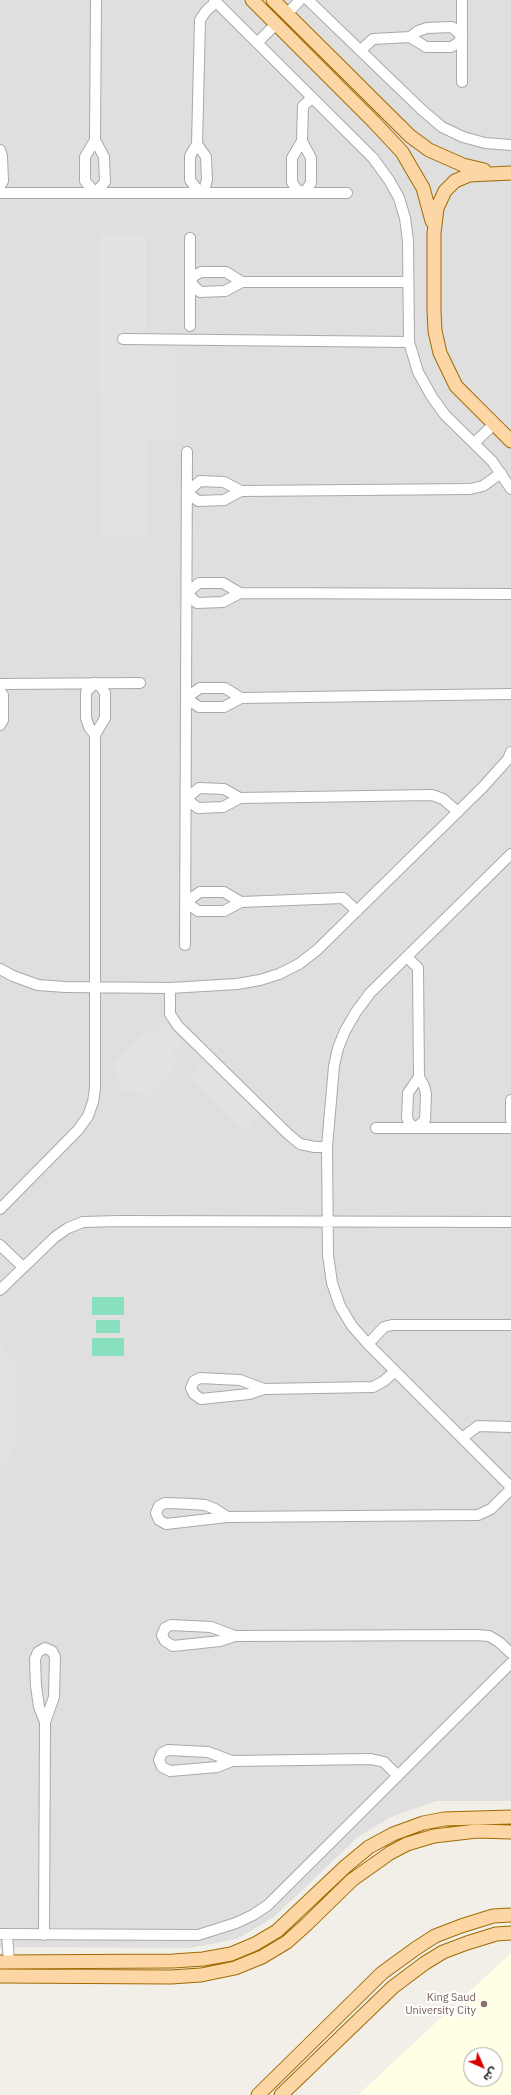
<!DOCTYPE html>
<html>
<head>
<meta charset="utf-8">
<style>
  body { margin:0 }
  #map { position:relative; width:511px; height:2095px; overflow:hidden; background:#f2efe9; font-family:"IBM Plex Sans","Noto Sans Arabic",sans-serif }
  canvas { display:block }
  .north { position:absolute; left:463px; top:2047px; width:40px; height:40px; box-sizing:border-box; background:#fff; border:1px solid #a7a7a7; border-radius:50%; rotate:135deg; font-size:11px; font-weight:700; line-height:16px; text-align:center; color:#222 }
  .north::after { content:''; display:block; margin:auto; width:14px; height:18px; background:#d40000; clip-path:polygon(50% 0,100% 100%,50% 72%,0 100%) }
</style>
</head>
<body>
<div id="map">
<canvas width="511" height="2095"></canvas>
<div class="north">ش</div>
</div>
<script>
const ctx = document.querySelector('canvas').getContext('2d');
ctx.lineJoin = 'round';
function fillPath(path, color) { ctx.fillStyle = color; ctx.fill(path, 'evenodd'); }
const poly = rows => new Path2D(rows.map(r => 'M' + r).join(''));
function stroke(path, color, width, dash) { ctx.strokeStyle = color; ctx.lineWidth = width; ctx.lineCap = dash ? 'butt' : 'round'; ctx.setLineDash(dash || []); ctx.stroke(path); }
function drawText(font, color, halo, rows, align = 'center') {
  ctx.font = font + ' "IBM Plex Sans",sans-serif'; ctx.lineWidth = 4; ctx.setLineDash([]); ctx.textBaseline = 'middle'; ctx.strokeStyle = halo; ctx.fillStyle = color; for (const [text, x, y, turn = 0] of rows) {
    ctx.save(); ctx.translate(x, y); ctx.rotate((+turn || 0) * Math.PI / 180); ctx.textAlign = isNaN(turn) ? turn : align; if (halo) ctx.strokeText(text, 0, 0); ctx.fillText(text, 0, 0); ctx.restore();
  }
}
fillPath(poly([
  [0,0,511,0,511,1801,436,1801,391,1817,358,1837,274,1917,237,1939,190,1948,0,1947]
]), '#e0dfdf');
fillPath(poly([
  [511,1953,511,2095,358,2095],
  [471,2055,495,2055,495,2079,471,2079]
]), '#ffffe5');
fillPath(poly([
  [92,1297,124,1297,124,1315,92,1315],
  [96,1320,120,1320,120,1333,96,1333],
  [92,1338,124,1338,124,1356,92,1356]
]), '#88e0be');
fillPath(poly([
  [99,234,146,234,146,346,175,346,175,440,147,440,147,536,100,536],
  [163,1024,177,1031,183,1043,171,1055,179,1063,147,1096,120,1089,113,1063,147,1029,153,1034],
  [206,1059,261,1113,244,1131,189,1077],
  [0,1345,17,1364,15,1447,3,1466,0,1466]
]), '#e2e2e2');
const minor = poly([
  [214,0,373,158,389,180,399,198,405,218,408,241,409,342,418,372,432,397,445,415,492,461,511,489],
  [308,0,422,110,442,127,463,137,485,143,511,145],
  [462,0,462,82],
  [287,14,300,0],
  [257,43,276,24],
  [361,50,373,39,410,37,418,31,427,28,452,27,462,36,458,43,451,47,426,47,410,37],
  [95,140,104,157,105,182,95,193,85,181,85,157,95,140,96,0],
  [302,141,311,158,311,183,304,193,296,189,292,182,292,158,302,141,303,106,312,98],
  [197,144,206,157,207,180,205,187,200,193,190,180,190,156,197,144,200,20,206,11,216,2],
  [0,150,2,156,3,181,0,186],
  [0,193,347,193],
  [242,282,225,291,200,292,190,282,194,276,201,272,226,272,242,282,407,282],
  [190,326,190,238],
  [123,339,409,342],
  [474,443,494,424],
  [241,491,224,500,198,501,187,492,200,481,224,482,241,491,470,489,483,486,501,473],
  [240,593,223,602,197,603,187,593,199,583,223,583,240,593,511,594],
  [0,684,140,683],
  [0,691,3,695,3,720,0,725],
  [241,698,224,707,199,707,186,698,200,688,225,688,241,698,511,694],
  [240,798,223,807,198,808,186,799,199,788,224,789,240,798,432,795,443,799,458,812],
  [511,854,370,993,356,1012,345,1031,338,1048,334,1066,327,1147,328,1255,332,1283,340,1306,352,1326,368,1344,511,1487],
  [241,902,224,892,200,892,186,902,198,911,224,911,241,902,343,898,357,911],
  [185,945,187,452],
  [407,957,418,968,419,1077,424,1086,426,1094,425,1120,416,1128,410,1124,407,1118,408,1093,419,1077],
  [0,969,13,976,38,985,65,987,170,988,237,984,260,980,279,974,299,964,317,950,483,787,508,759,511,752],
  [170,988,170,1014,178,1026,288,1134,300,1144,315,1147,327,1147],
  [511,1100,511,1120],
  [376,1128,511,1128],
  [0,1209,78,1130,88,1116,93,1102,95,1088,95,735,105,718,105,693,101,687,95,683,86,692,86,718,89,727,95,735],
  [0,1245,23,1267],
  [0,1290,55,1237,68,1228,83,1222,118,1221,511,1222],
  [368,1344,384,1327,392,1325,511,1325],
  [264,1389,249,1394,201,1399,194,1394,191,1388,194,1381,200,1378,240,1380,264,1389,373,1387,384,1381,394,1372],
  [462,1438,478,1426,511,1427],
  [227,1517,215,1509,205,1505,192,1504,165,1503,159,1506,156,1513,159,1520,166,1524,227,1517,478,1515,491,1509,511,1489],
  [235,1636,220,1641,173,1646,165,1641,162,1635,165,1628,171,1625,211,1627,235,1636,476,1635,489,1636,499,1642,511,1653],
  [232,1761,208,1752,168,1750,162,1753,159,1760,162,1767,170,1771,217,1767,232,1761,371,1759,384,1762,398,1776],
  [0,1934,198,1935,236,1923,253,1915,268,1905,511,1663],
  [7,1934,9,1962],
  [44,1935,45,1722,54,1697,55,1657,52,1651,45,1648,38,1652,35,1659,36,1686,39,1707,45,1722]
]);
const major = poly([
  [252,0,374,122,402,152,423,188,432,221],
  [273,0,410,136,429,150,463,165,484,170],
  [511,173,469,175,455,181,445,191,437,208,434,233,434,310,435,331,440,353,456,386,511,441],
  [0,1962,173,1961,203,1959,231,1954,255,1944,277,1931,346,1866,369,1847,393,1834,423,1823,444,1819,511,1817],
  [0,1976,171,1977,201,1975,235,1968,262,1957,287,1942,307,1924,352,1880,390,1853,407,1844,434,1836,477,1831,511,1832],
  [258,2095,382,1973,415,1949,435,1936,461,1926,493,1916,511,1915],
  [281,2095,393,1987,425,1963,443,1952,467,1943,496,1934,511,1933]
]);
stroke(minor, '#a9a9a9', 12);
stroke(major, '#a06b00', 15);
stroke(minor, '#fff', 10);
stroke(major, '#fcd6a4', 13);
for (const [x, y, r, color] of [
  [484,2004,4,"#8d6e63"]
]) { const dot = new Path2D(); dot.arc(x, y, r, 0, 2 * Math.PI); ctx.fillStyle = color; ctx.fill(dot); stroke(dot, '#fff', 1.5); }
drawText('11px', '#785e54', '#fff', [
  ["King Saud",476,1998],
  ["University City",476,2011]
], 'right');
</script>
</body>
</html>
